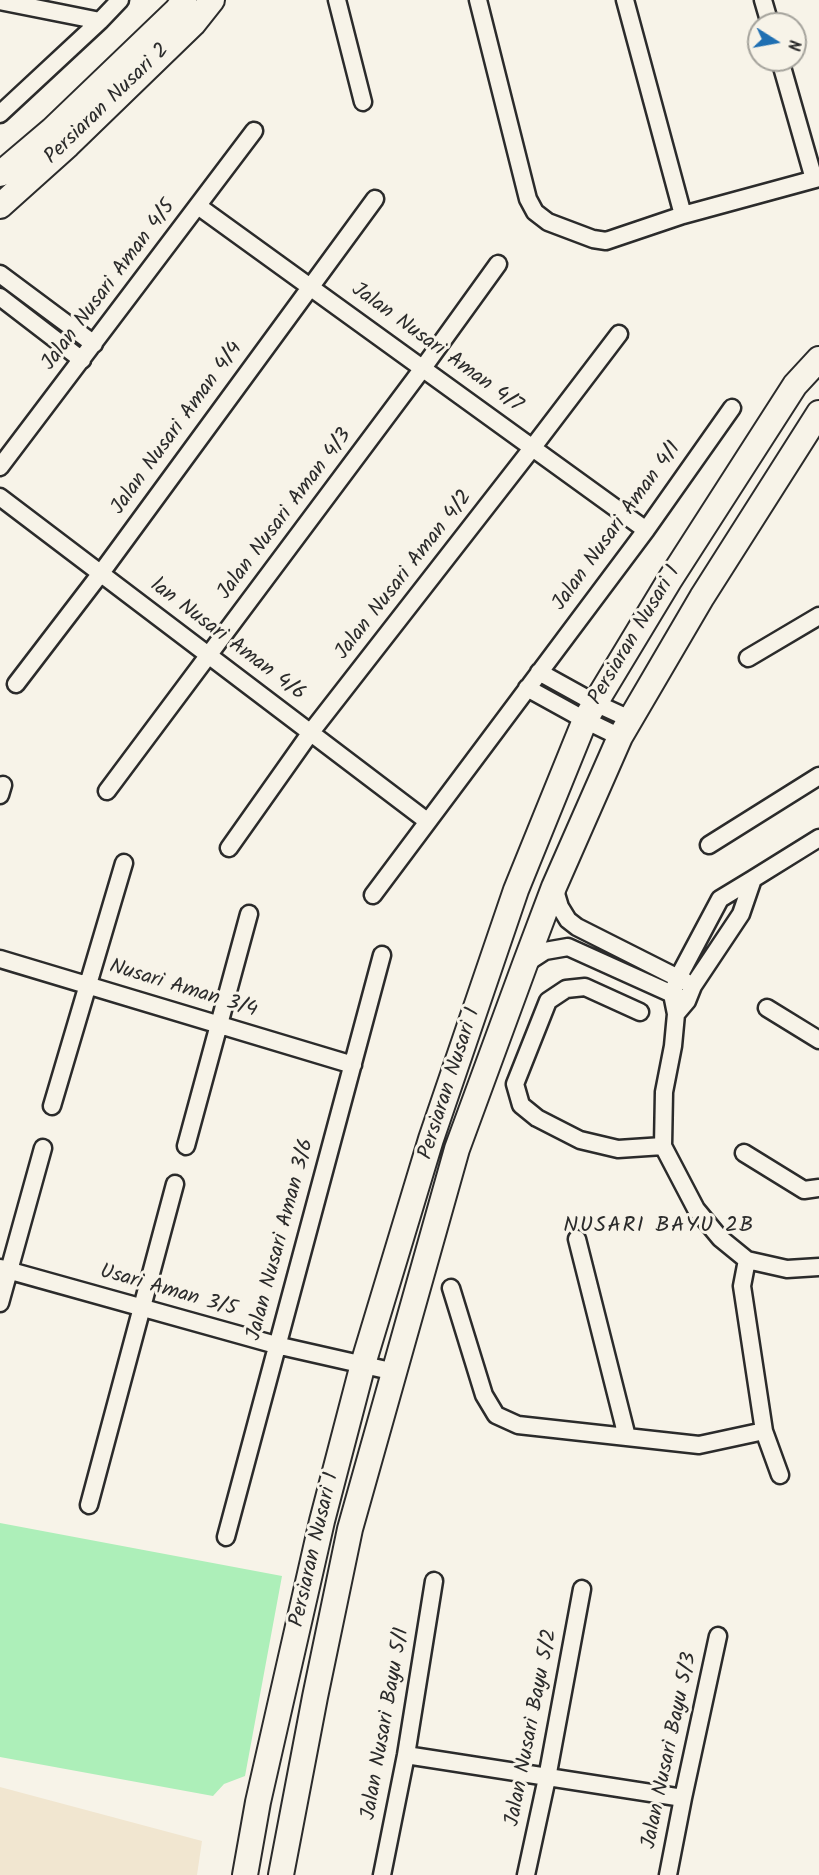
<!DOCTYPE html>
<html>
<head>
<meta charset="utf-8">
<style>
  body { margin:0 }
  #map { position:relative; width:819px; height:1875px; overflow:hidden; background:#f7f3e8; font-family:Kalam,sans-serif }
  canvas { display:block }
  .north { position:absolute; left:747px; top:12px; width:60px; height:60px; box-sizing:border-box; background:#f7f3e8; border:2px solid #a5a39c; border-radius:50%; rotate:101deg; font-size:16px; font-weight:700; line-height:24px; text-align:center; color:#2b2b2b }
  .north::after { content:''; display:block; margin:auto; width:21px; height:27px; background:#1f6fb2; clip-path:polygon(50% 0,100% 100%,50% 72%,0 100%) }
</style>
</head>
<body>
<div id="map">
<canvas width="819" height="1875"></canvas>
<div class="north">N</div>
</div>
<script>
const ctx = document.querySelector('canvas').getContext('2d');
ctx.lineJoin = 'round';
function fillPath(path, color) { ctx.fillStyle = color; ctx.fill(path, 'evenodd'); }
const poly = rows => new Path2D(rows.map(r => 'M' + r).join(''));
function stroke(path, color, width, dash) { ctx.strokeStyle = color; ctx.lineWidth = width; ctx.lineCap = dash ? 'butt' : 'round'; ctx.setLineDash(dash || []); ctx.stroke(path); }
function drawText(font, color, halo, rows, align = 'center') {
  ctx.font = font + ' Kalam,sans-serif'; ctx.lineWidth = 6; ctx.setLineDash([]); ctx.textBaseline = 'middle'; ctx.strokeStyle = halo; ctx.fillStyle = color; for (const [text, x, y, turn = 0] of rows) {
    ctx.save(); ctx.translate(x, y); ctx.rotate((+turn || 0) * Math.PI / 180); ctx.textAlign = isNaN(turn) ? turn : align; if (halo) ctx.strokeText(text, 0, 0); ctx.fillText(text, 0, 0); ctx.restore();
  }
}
fillPath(poly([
  [0,1787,202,1841,197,1875,0,1875]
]), '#f1e6d0');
fillPath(poly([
  [0,1523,282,1576,245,1776,224,1784,213,1796,0,1757]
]), '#adefb9');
const street = poly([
  [337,0,363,102],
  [478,0,528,199,535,212,548,222,593,239,606,241,683,215,819,178],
  [625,0,683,215],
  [763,0,770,24],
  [0,1,100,21],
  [780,60,814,179],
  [0,114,100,21,120,0],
  [198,206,646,530],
  [0,274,94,344],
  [0,297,82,360],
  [0,467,254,131],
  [0,497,427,821],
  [748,658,819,616],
  [539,672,595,703,630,719],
  [16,684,101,573,375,199],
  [527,688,585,720,620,737],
  [107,791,423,368,498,264],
  [0,795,3,785],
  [709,845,819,776],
  [229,848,311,732,533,447,619,334],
  [753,879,741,914,693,986,687,1001,676,1014,672,994,678,978,720,899,753,879,819,838],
  [554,887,560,907,568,920,577,927,686,982],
  [373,895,646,530,732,408],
  [0,959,353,1065],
  [525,964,545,951,568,947,681,998],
  [767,1008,819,1040],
  [640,1012,585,987,566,989,548,1001,515,1084,521,1105,537,1118,580,1140,618,1149,663,1146],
  [676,1014,673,1046,664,1092,663,1146,696,1209,720,1238,747,1260,787,1269,819,1267],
  [52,1106,124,863],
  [186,1146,249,914],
  [744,1153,804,1190,819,1188],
  [577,1239,627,1437],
  [747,1260,742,1286,764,1431,780,1475],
  [0,1268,276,1345,395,1372],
  [451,1288,484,1395,496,1415,518,1425,699,1445,764,1431],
  [0,1303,43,1148],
  [89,1505,175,1184],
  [226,1537,382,955],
  [406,1755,683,1798],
  [382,1875,406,1755,434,1581],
  [526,1875,547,1778,582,1589],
  [668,1875,683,1798,718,1636]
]);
const secondary = poly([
  [0,174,52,130,177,10,184,0],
  [0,206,68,145,193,24,212,0],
  [245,1875,258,1802,322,1521,363,1364,431,1139,516,890,585,720,669,581,795,385,819,359],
  [281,1875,315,1697,350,1529,457,1149,525,964,554,887,620,737,702,597,819,413]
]);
stroke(street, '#2b2b2b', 21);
stroke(secondary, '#2b2b2b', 28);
stroke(street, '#f7f3e8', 16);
stroke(secondary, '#f7f3e8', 24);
drawText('21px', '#2b2b2b', '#f7f3e8', [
  ["Persiaran Nusari 2",108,105,-44],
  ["Jalan Nusari Aman 4/5",110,286,-53],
  ["Jalan Nusari Aman 4/7",436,349,36],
  ["Jalan Nusari Aman 4/4",178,429,-54],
  ["Jalan Nusari Aman 4/3",286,515,-53],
  ["Jalan Nusari Aman 4/1",618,527,-54],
  ["Jalan Nusari Aman 4/2",405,576,-52],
  ["Persiaran Nusari 1",636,636,-59],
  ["lan Nusari Aman 4/6",227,641,37],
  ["Nusari Aman 3/4",183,990,17],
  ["Persiaran Nusari 1",451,1084,-72],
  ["Jalan Nusari Aman 3/6",282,1240,-75],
  ["Usari Aman 3/5",168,1292,16],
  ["Persiaran Nusari 1",316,1550,-77],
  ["Jalan Nusari Bayu 5/1",387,1724,-80],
  ["Jalan Nusari Bayu 5/2",533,1728,-79],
  ["Jalan Nusari Bayu 5/3",671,1751,-78]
]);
ctx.letterSpacing = '1.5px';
drawText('22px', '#2b2b2b', '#f7f3e8', [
  ["NUSARI BAYU 2B",659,1227]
]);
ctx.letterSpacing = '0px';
</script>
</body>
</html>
